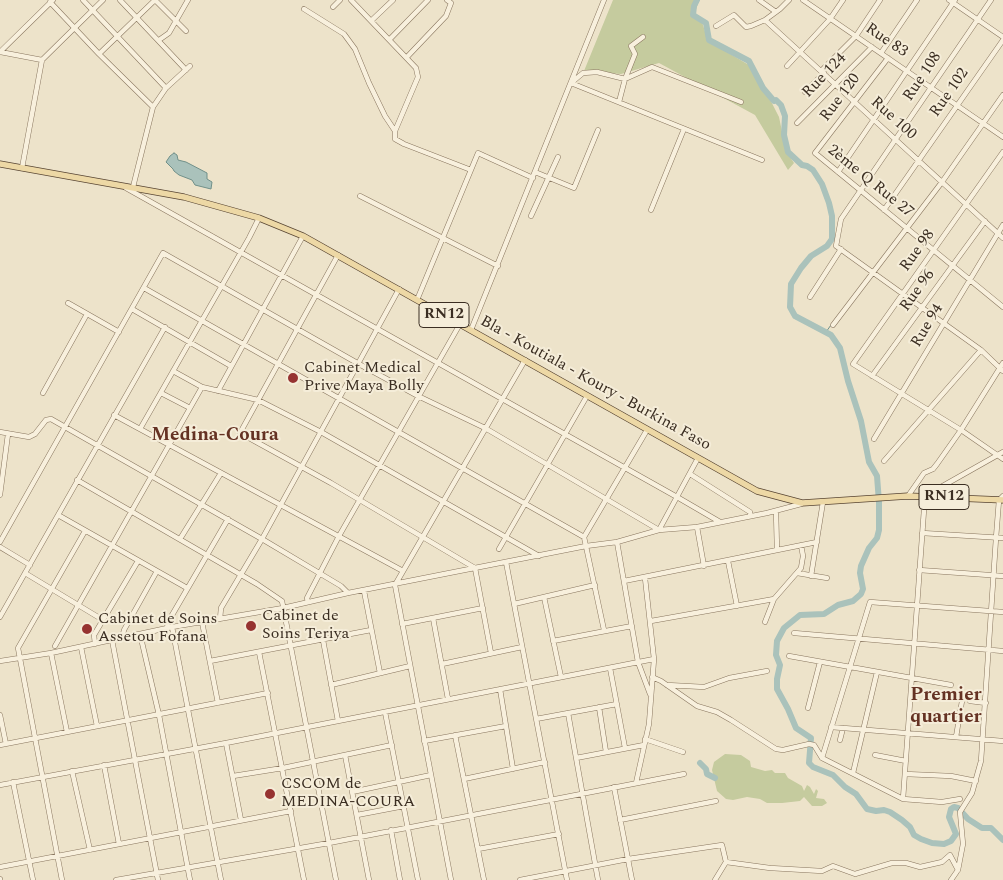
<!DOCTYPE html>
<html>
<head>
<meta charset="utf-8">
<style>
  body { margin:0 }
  canvas { display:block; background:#ede3ca }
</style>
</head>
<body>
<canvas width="1003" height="880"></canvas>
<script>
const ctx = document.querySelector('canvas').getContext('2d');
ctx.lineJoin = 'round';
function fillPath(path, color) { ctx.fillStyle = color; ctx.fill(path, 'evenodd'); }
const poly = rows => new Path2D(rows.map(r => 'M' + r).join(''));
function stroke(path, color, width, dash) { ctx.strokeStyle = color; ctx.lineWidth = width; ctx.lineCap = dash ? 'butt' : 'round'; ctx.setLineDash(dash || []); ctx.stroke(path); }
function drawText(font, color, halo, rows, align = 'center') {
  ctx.font = font + ' Spectral,serif'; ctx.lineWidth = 4; ctx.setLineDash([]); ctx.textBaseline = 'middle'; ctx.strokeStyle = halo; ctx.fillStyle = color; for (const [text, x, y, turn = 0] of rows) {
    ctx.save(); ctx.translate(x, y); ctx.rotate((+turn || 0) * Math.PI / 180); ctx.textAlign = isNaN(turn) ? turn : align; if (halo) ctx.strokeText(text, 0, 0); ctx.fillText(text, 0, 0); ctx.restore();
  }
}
fillPath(poly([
  [613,0,699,0,695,13,702,22,708,41,754,68,779,117,786,151,794,163,788,170,755,115,659,63,621,74,584,71],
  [725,754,741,755,750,761,751,767,765,771,772,770,775,773,785,773,788,778,802,786,804,791,807,785,810,787,814,794,816,789,818,791,816,798,824,799,827,803,822,806,812,806,804,797,800,801,782,803,767,803,760,799,747,797,733,800,726,799,717,791,712,770,714,762]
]), '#c5cb9e');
const water = poly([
  [174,153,177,155,178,160,186,162,207,173,207,179,212,182,211,189,195,185,192,180,179,175,174,171,173,169,166,162,170,156,174,153]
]);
fillPath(water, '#aac2bb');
stroke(water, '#719089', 1);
stroke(poly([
  [826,332,831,325]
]), '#719089', 1);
stroke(poly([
  [697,0,694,6,693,15,706,23,709,40,749,61,763,88,774,101,776,100,781,105,785,116,784,135,788,152,802,165,807,166,813,170,822,184,829,203,832,216,832,239,827,246,811,256,801,268,791,284,790,307,795,316,831,335,840,348,848,381,861,421,869,462,877,476,879,502,879,530,877,538,869,548,861,566,860,573,863,589,861,594,853,601,838,605,824,614,800,615,784,628,777,641,776,655,780,665,777,679,777,689,788,709,796,728,811,738,809,763,813,767,833,775,845,787,856,794,867,809,876,811,884,810,890,812,902,820,910,827,914,835,921,839,932,843,944,844,951,841,956,834,949,817,951,809,954,807,958,808,968,819,982,828,991,828,1003,840],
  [700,763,706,769,707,774,715,778]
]), '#aac2bb', 6);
const minor = poly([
  [83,0,166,88],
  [120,0,186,70],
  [155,0,186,31],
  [351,0,416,68,418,77,395,131,395,139,404,144,471,170],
  [759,0,776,12],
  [803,0,1003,137],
  [949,0,1003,37],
  [991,0,841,219,836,246,981,350,1003,371],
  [50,2,99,54,153,107],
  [333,7,340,0],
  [304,9,344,34,355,49,369,83,385,116,395,131],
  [372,20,393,0],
  [765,20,1003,238],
  [716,26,734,15,746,27,751,26,765,20,780,9,789,0],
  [390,39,428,0],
  [159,40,169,33,188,0],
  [0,52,53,0],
  [0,52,42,60],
  [881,53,917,0],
  [99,54,155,0],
  [407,57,446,16,451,3,447,0],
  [888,58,815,153,1003,307],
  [787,66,830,19,843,0],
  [821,71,856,36,880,0],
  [805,92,824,73],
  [619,102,625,79,635,54,631,46,643,37],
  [741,102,652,67,625,79,597,72,583,73,571,83,762,160],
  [797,123,872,47],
  [1003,152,853,364,961,430,1003,459],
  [22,168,42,60,103,0],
  [535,172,574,188,598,130],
  [838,172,955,0],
  [133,187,153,107,166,88,190,66],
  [126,188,677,497,720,522],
  [360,196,498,266],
  [651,210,684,129],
  [884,210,1003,40],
  [531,216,558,157],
  [338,255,240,433,331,483,475,568,491,653],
  [144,288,584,537],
  [810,297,841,249],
  [417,300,478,153,533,178],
  [68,303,119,332],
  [132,309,231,366],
  [833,325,942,182,1003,95],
  [471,330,604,0],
  [872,376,985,221],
  [202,387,258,400,321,432,539,556],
  [218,391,303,236],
  [43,393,87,314],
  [161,393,190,408],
  [114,415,403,571],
  [140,429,249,238,259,218],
  [0,432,29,437,35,434,46,420,51,419,262,539,341,586,348,593],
  [874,439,1003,225],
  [884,461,981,350],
  [690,474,750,512,750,516],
  [77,480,257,584,282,601,336,880],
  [0,495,8,434],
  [908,496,924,473,933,469,937,464,961,430,1003,363],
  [776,511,777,550],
  [58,515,187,588],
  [697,527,704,566],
  [922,533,1003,538],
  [180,539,221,473],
  [0,542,163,253,359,364,418,396,485,428,659,530,698,458],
  [617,542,638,662,650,694],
  [0,547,30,565],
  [499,549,587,396],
  [728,561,737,606],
  [506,562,567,880],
  [919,570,1003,576],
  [25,573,103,620],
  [797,573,827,578],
  [811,576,823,502],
  [624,581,817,542],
  [364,591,380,673],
  [544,597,561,677],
  [308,602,307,598,339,536,460,324],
  [514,604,595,585],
  [0,617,165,327],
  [433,618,448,699],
  [220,619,221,608,262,539,399,289],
  [651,621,774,599],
  [202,622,218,703],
  [765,622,774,599,801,568,803,556,801,545],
  [402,624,483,608],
  [172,627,221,880],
  [167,628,168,622,228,519],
  [604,630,584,537,647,430],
  [794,633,1003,651],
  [140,634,159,715,190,880],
  [122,638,124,630,157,571],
  [112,640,158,880],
  [323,640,338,721],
  [553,641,632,626],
  [95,644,94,635,138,561],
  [55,646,202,387,173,371],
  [81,647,97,726],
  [259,652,304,880],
  [51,653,67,732],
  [789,656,951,685],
  [0,661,51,653,172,627,283,608,348,593,586,546,617,542,659,530,697,527,767,513,801,504],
  [210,661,371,630],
  [442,664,522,647],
  [610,668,625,748],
  [652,677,661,681,697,706,717,712,731,720,776,749,783,750,809,744,814,745,822,758,903,799,942,802,960,799],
  [331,685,410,666],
  [667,685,704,687,729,678,767,671],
  [500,689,513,769],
  [970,701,986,703],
  [599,707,606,752],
  [808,708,820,662],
  [385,712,418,880],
  [568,713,598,880],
  [0,715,6,744],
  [536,719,617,704],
  [831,727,1003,741],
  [455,735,484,880],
  [956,737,962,701],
  [645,739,683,752],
  [840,740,843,728],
  [424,741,506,726],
  [226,743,241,820],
  [0,745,268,693],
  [345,755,369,880],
  [875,755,906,761],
  [576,758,644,745],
  [822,758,870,602,1003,612],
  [104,765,119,844],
  [72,771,90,850],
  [853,773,877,672],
  [905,774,951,776,976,781],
  [233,776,283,768,392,745],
  [464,779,545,762],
  [13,782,33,880],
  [636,783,649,724,654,659,645,578],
  [0,785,226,743,654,659],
  [614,787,632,880],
  [352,792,431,775],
  [903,799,925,496,1003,452],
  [357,815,404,806],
  [620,820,716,801],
  [391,830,400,880],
  [478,849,559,834],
  [0,867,291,811],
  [958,870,963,844,960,812,972,793,981,761,996,538,999,500,1003,496],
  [0,879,0,880],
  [62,880,18,648,85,531],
  [116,880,329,843,684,774],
  [451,880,395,585,525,360],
  [520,880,628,859,722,845,726,862],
  [715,880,726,862,770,868,822,871,833,866,855,874,892,863,906,863,920,867,942,862,950,855,958,870,951,880]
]);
const major = poly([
  [0,164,184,197,259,218,303,236,757,491,802,503,908,496,1003,500]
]);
stroke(minor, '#89765f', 5.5);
stroke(major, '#584533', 7);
stroke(minor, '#f8f0dd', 4.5);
stroke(major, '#edd8a5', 5.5);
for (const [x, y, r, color] of [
  [293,378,6,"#963331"],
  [251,626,6,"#963331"],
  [87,629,6,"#963331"],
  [270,794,6,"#963331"]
]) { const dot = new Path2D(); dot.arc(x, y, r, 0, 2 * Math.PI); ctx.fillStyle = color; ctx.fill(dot); stroke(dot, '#f5edd9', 2); }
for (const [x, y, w] of [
  [444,315,50],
  [944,497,50]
]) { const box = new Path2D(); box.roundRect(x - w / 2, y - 12.5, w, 25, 4); ctx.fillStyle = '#f5edd9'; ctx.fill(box); stroke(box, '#3b2e22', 1); }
drawText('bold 15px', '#3b2e22', null, [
  ["RN12",444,315],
  ["RN12",944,497]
]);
drawText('16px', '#3b2e22', '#f5edd9', [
  ["Rue 83",886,41,34],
  ["Rue 124",825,76,-46],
  ["Rue 108",923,77,-56],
  ["Rue 102",950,93,-55],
  ["Rue 120",841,98,-53],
  ["Rue 100",893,119,42],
  ["2ème Q Rue 27",870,182,39],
  ["Rue 98",918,251,-54],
  ["Rue 96",918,291,-54],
  ["Rue 94",928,326,-59],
  ["Bla - Koutiala - Koury - Burkina Faso",595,384,29]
]);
drawText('16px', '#3b2e22', '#f5edd9', [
  ["Cabinet Medical",304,369],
  ["Prive Maya Bolly",304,387],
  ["Cabinet de",262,617],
  ["Soins Teriya",262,635],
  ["Cabinet de Soins",98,620],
  ["Assetou Fofana",98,638],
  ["CSCOM de",281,785],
  ["MEDINA-COURA",281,803]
], 'left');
drawText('bold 19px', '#653223', '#f5edd9', [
  ["Medina-Coura",215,436],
  ["Premier",946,696],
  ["quartier",946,718]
]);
</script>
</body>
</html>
